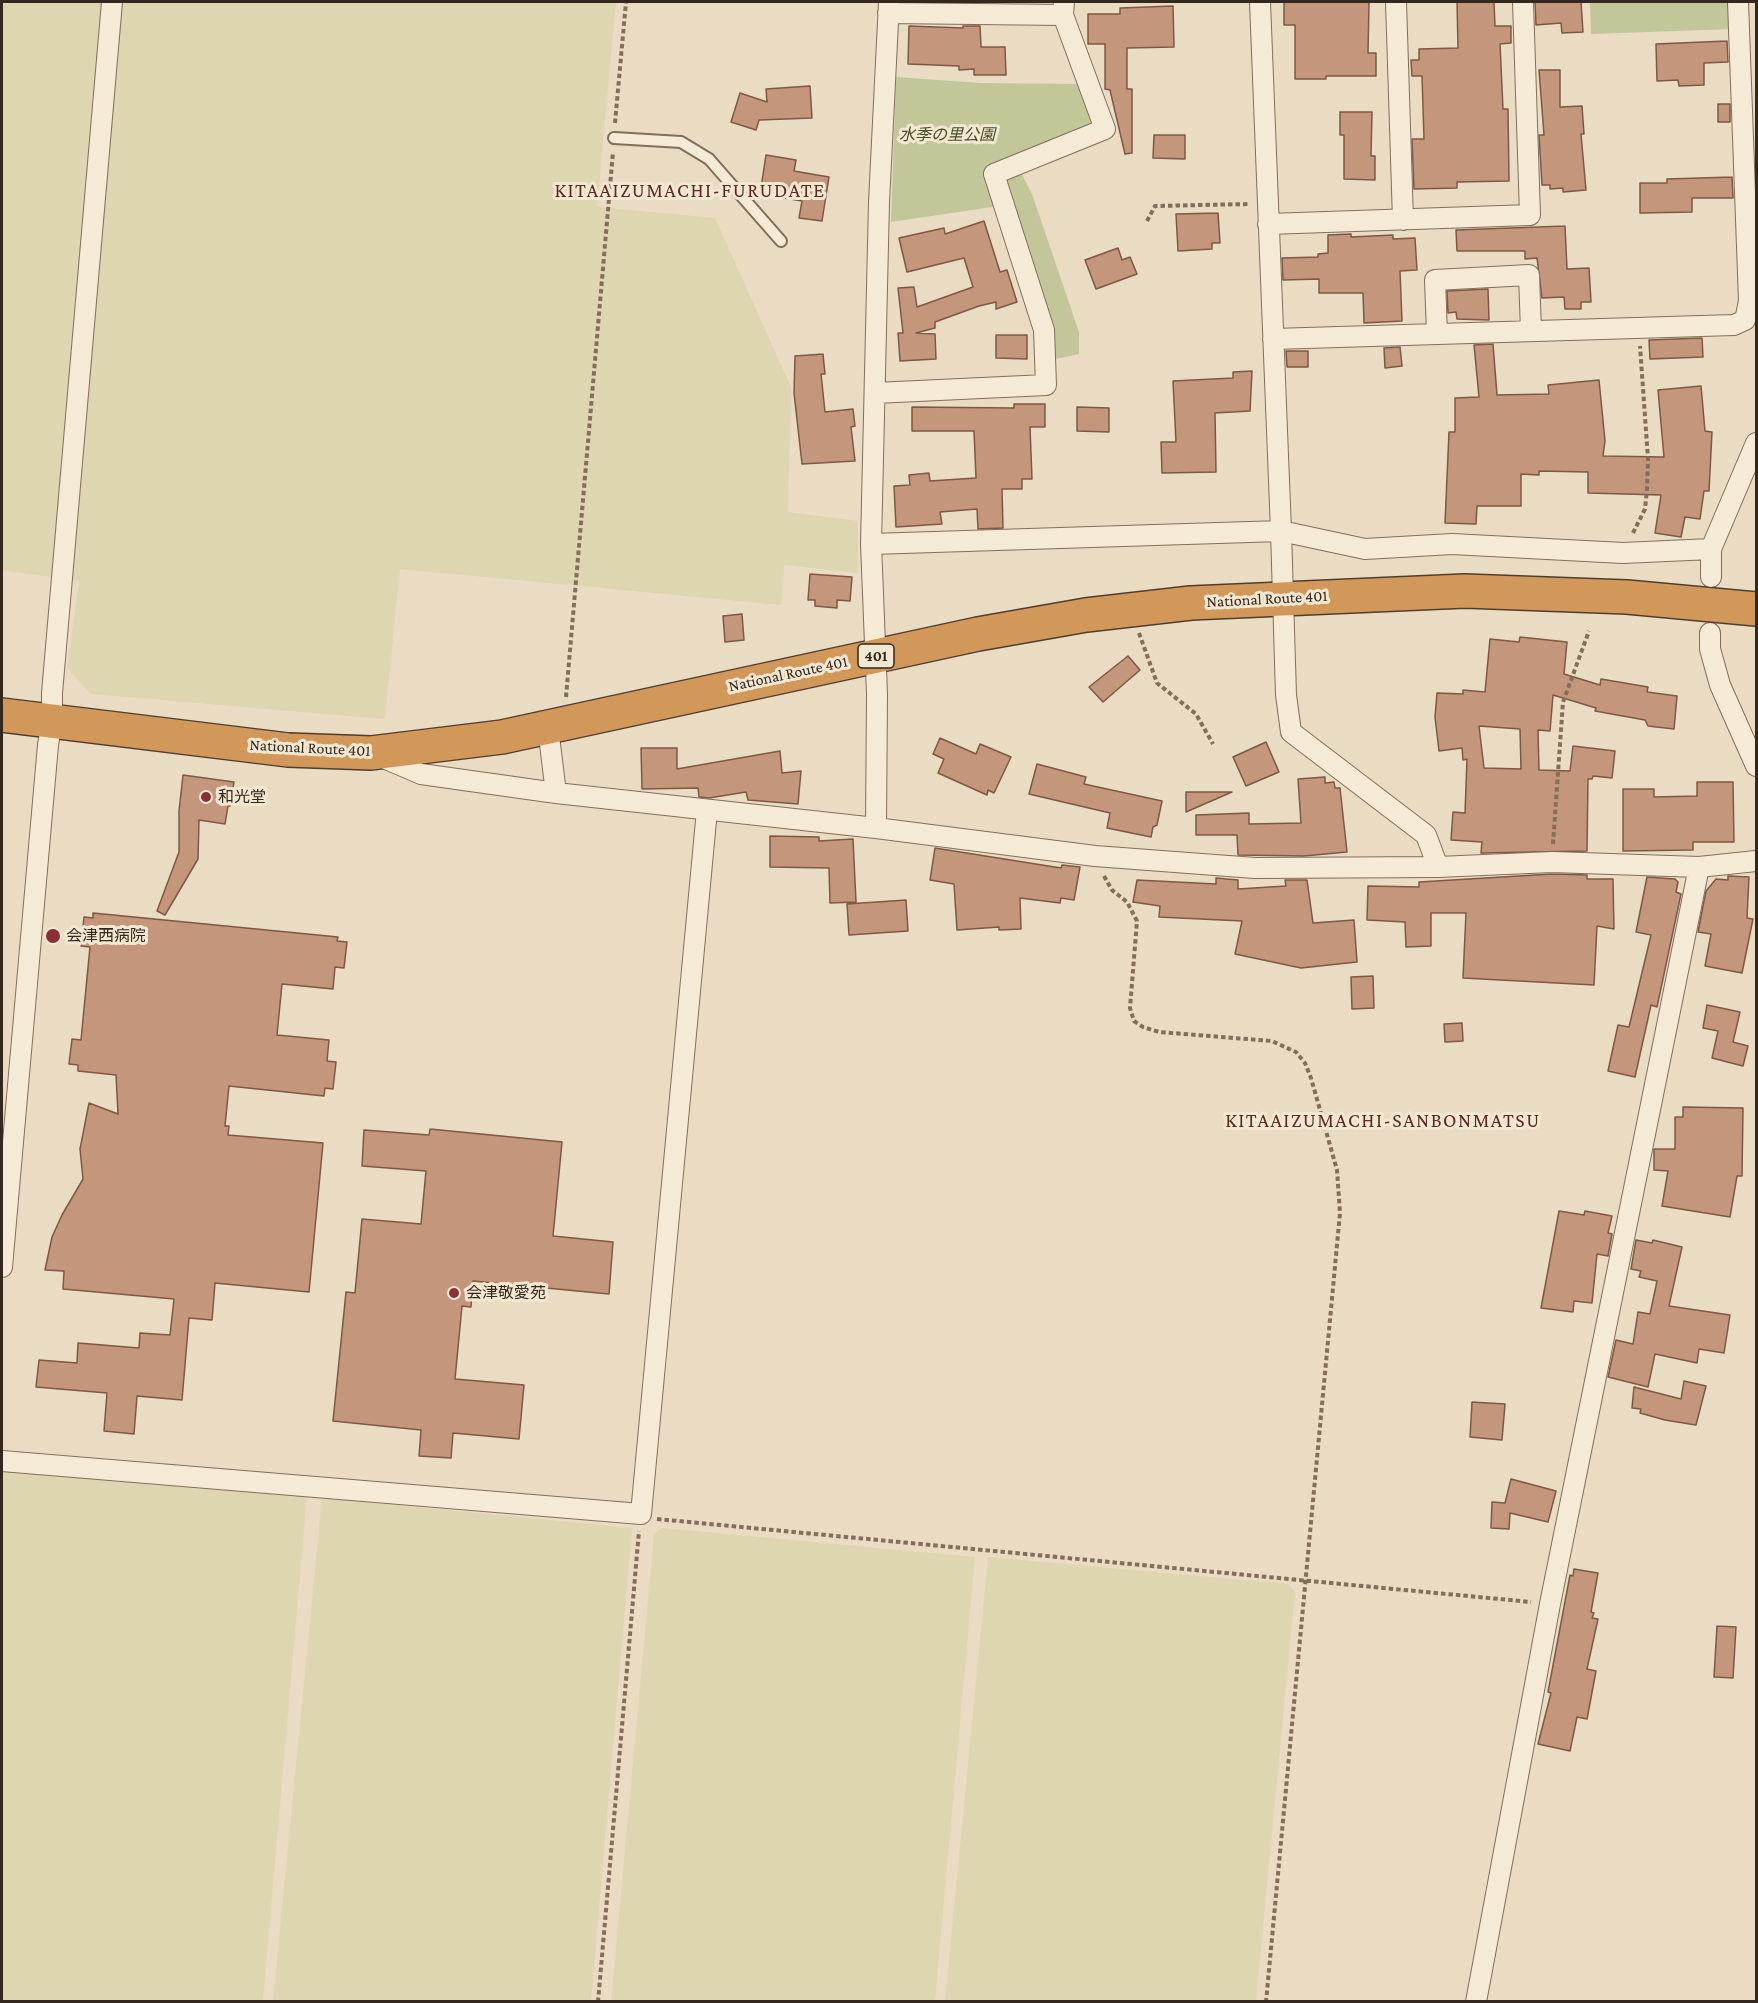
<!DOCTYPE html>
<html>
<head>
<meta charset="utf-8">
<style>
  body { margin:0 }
  #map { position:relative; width:1758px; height:2003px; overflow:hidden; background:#e9dcc3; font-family:"Crimson Pro",serif }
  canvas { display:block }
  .frame { position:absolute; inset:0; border:3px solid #33271e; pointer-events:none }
</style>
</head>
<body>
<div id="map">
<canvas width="1758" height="2003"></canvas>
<div class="frame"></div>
</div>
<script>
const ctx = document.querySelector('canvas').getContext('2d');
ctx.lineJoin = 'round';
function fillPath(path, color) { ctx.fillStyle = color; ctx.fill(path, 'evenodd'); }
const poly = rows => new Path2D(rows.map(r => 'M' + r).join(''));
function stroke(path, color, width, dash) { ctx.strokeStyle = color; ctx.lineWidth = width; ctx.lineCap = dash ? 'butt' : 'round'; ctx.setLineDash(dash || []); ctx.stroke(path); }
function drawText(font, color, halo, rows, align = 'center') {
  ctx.font = font + ' "Crimson Pro","Noto Sans JP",serif'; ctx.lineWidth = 6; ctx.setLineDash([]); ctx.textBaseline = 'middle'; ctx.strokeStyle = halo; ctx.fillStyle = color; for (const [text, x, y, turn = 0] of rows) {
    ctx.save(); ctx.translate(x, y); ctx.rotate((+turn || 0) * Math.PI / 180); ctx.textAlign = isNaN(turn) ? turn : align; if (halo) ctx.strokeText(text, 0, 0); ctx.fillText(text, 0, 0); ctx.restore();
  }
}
fillPath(poly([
  [2,2,616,2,597,207,715,218,791,387,788,512,858,521,858,573,784,565,781,605,400,569,385,719,91,694,67,668,79,581,2,570],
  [2,1470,307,1495,263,2001,2,2001],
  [322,1498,632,1528,591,2001,273,2001],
  [662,1528,975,1557,935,2001,611,2001,654,1534],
  [988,1557,1288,1584,1295,1592,1256,2001,945,2001]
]), '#ded5b1');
fillPath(poly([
  [1590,2,1731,2,1735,29,1591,34],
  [896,77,981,83,1082,84,1097,125,1002,164,999,206,891,222],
  [1020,171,1032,194,1079,332,1079,354,1051,360,1000,177]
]), '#c3c698');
const building = poly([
  [1284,2,1369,2,1368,53,1376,53,1376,76,1326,76,1326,79,1295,79,1295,25,1284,25,1284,2],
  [1457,2,1494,2,1495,26,1511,26,1511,43,1500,44,1503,109,1508,109,1509,181,1457,182,1457,188,1414,189,1412,139,1424,139,1422,76,1412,76,1411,60,1419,60,1419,49,1458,48,1457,2],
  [1535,2,1581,2,1583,32,1562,33,1561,23,1536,25,1535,2],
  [1173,6,1174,47,1127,48,1127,89,1132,89,1132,153,1125,154,1110,90,1105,89,1105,44,1088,44,1088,14,1120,14,1120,8,1173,6],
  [909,26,963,28,963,26,980,26,981,47,1005,47,1006,75,974,75,974,69,959,70,959,66,908,64,909,26],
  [1727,41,1728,62,1704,63,1704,85,1679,86,1678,80,1657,81,1656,44,1727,41],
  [1539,70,1560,70,1560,107,1582,106,1584,134,1581,134,1586,190,1563,192,1563,188,1550,189,1550,185,1542,185,1539,135,1544,135,1539,70],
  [810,86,812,118,759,120,756,130,731,122,740,93,767,102,766,89,810,86],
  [1718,104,1730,104,1730,122,1718,122,1718,104],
  [1340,112,1372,112,1371,156,1375,156,1375,180,1344,179,1344,135,1340,135,1340,112],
  [1154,135,1185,135,1185,159,1153,158,1154,135],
  [766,155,796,160,794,171,829,177,822,221,799,218,802,201,760,194,766,155],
  [1732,177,1733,198,1692,198,1692,212,1640,213,1640,183,1667,183,1667,179,1732,177],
  [1218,213,1220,243,1212,243,1212,249,1178,251,1176,214,1218,213],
  [984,221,1000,272,1007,270,1017,302,996,309,996,302,979,306,935,322,935,328,916,333,935,334,936,359,900,361,898,333,903,333,898,288,914,287,917,307,973,287,964,258,907,272,899,238,944,228,945,234,984,221],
  [1565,226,1567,269,1589,268,1591,302,1581,302,1581,309,1565,309,1564,297,1542,298,1537,258,1525,259,1525,251,1457,251,1456,230,1565,226],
  [1351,234,1351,237,1393,235,1393,239,1415,238,1417,270,1400,271,1402,321,1364,323,1363,293,1319,293,1319,279,1283,280,1282,258,1318,257,1318,254,1328,253,1328,235,1351,234],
  [1118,248,1122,260,1130,257,1137,274,1096,289,1085,260,1118,248],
  [1488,289,1489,320,1457,319,1456,312,1448,313,1447,291,1488,289],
  [996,335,1027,335,1027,359,996,358,996,335],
  [1702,338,1703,357,1650,359,1649,340,1702,338],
  [1493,344,1497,395,1549,394,1548,385,1599,380,1605,441,1603,456,1664,457,1658,390,1701,386,1705,431,1712,432,1709,491,1704,491,1700,519,1685,517,1681,537,1655,533,1661,495,1588,493,1588,472,1539,471,1539,475,1521,474,1521,506,1477,506,1476,524,1445,523,1449,432,1455,432,1455,398,1479,397,1474,345,1493,344],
  [1400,347,1402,366,1385,368,1384,348,1400,347],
  [1286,351,1308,351,1308,367,1287,367,1286,351],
  [823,354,825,374,821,374,825,412,853,409,855,426,851,427,855,461,802,464,794,393,795,356,823,354],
  [1252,371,1250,411,1215,413,1216,472,1162,473,1161,442,1176,442,1173,381,1233,378,1233,372,1252,371],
  [1014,404,1045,404,1045,427,1030,427,1032,479,1022,479,1022,489,1002,489,1003,528,978,529,977,509,940,512,942,524,896,527,894,486,910,485,909,475,929,473,930,481,976,478,974,431,912,431,912,407,1014,408,1014,404],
  [1077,407,1109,408,1109,432,1077,431,1077,407],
  [810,574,852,577,850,601,837,600,837,608,815,606,815,600,808,600,810,574],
  [742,614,744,640,725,642,723,616,742,614],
  [1520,637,1567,642,1564,674,1600,685,1601,679,1648,687,1647,692,1677,696,1674,729,1648,726,1645,720,1595,711,1596,708,1553,695,1550,731,1538,730,1539,770,1570,771,1573,746,1615,751,1612,778,1593,776,1592,779,1588,779,1587,851,1481,853,1482,842,1451,840,1453,812,1465,813,1467,759,1463,760,1462,748,1439,751,1435,717,1437,693,1463,694,1463,690,1485,692,1490,639,1519,642,1520,637],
  [1479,726,1520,729,1521,769,1484,768,1479,726],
  [1128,656,1140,670,1103,702,1089,687,1128,656],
  [940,738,976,754,980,744,1011,757,994,793,988,790,987,795,938,773,944,759,933,754,940,738],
  [1266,742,1279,772,1246,786,1233,757,1266,742],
  [641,748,677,748,677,769,780,751,782,773,801,771,798,804,748,800,746,792,709,798,699,797,698,788,642,789,641,748],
  [1037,764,1086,777,1084,784,1162,801,1157,825,1153,827,1151,837,1107,828,1110,813,1029,794,1037,764],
  [183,775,234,782,230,806,228,806,225,824,199,820,198,859,165,915,157,911,179,852,179,811,183,775],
  [1325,777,1325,783,1334,782,1335,788,1340,788,1347,852,1304,856,1238,855,1237,835,1196,835,1196,815,1249,813,1249,824,1301,823,1298,779,1325,777],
  [1697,782,1733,782,1734,842,1693,842,1693,850,1623,851,1623,789,1654,789,1654,797,1697,796,1697,782],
  [1186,792,1232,792,1186,812,1186,792],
  [770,836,819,837,819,841,853,839,856,902,830,903,829,868,770,867,770,836],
  [935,848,1061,868,1062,865,1080,867,1074,900,1061,898,1060,903,1020,898,1021,929,999,930,999,927,957,930,954,884,930,880,935,848],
  [1552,874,1587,875,1587,879,1613,879,1614,929,1597,926,1594,985,1463,978,1466,913,1431,913,1431,946,1406,947,1405,922,1367,920,1368,886,1419,887,1419,882,1552,874],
  [1728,876,1749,877,1747,918,1753,919,1742,973,1705,966,1711,934,1698,932,1706,891,1716,879,1728,880,1728,876],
  [1647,877,1675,879,1678,882,1676,892,1681,894,1657,1007,1651,1005,1635,1077,1608,1071,1618,1025,1629,1027,1651,935,1636,932,1647,877],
  [1216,878,1238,880,1238,889,1286,886,1285,880,1307,880,1313,923,1354,920,1357,962,1301,968,1235,954,1242,921,1159,917,1160,906,1133,902,1137,880,1216,884,1216,878],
  [906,900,908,931,849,935,847,904,906,900],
  [93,913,338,937,337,941,347,942,344,968,335,967,333,989,282,984,277,1035,329,1040,327,1061,336,1062,333,1089,325,1088,324,1096,229,1086,225,1126,229,1126,228,1135,323,1143,309,1292,215,1283,212,1320,189,1318,182,1400,137,1396,134,1434,104,1431,107,1393,36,1387,39,1360,77,1363,78,1343,139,1348,140,1333,170,1335,174,1299,63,1289,64,1271,45,1270,52,1237,62,1215,83,1179,80,1149,89,1103,118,1114,116,1075,78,1071,78,1065,69,1064,72,1039,81,1040,90,947,81,946,84,917,93,918,93,913],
  [1373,976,1374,1008,1352,1009,1351,977,1373,976],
  [1707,1005,1740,1012,1733,1042,1748,1046,1743,1066,1712,1058,1718,1031,1703,1028,1707,1005],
  [1462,1023,1463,1041,1445,1042,1444,1024,1462,1023],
  [1683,1107,1743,1108,1742,1176,1737,1176,1730,1217,1662,1206,1668,1171,1654,1170,1654,1149,1675,1149,1675,1117,1683,1117,1683,1107],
  [430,1129,562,1142,553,1236,613,1242,609,1294,473,1281,471,1307,462,1306,455,1379,524,1385,519,1439,453,1433,451,1458,419,1456,421,1430,333,1421,346,1292,355,1293,362,1219,421,1224,426,1171,362,1166,364,1130,429,1135,430,1129],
  [1559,1211,1584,1215,1585,1211,1612,1216,1608,1233,1612,1234,1608,1256,1597,1254,1592,1303,1574,1301,1573,1312,1541,1308,1559,1211],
  [1636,1240,1652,1243,1653,1240,1682,1247,1669,1306,1730,1315,1724,1353,1699,1349,1697,1363,1655,1354,1648,1387,1608,1377,1616,1340,1633,1344,1638,1312,1650,1314,1657,1281,1639,1277,1641,1271,1631,1269,1636,1240],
  [1684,1381,1706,1386,1696,1425,1665,1420,1640,1413,1641,1409,1632,1408,1634,1387,1681,1399,1684,1381],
  [1472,1402,1505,1404,1502,1440,1470,1437,1472,1402],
  [1511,1479,1556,1491,1548,1522,1510,1513,1509,1529,1491,1528,1492,1502,1505,1503,1511,1479],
  [1574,1569,1598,1573,1591,1612,1594,1613,1592,1618,1598,1619,1587,1669,1596,1671,1587,1719,1577,1717,1570,1751,1538,1744,1551,1693,1548,1692,1570,1575,1573,1576,1574,1569],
  [1717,1626,1736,1627,1733,1678,1714,1677,1717,1626]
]);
fillPath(building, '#c4967c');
stroke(building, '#7e5843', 1.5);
const lane = poly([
  [614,138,681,142,709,159,781,241]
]);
const street = poly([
  [1260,2,1281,531,1365,549,1452,544,1623,553,1711,549],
  [1396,2,1403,220],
  [888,13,1063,15],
  [1268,224,1530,215,1523,2],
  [1437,334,1435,280,1529,275,1531,331],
  [1273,339,1734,325,1745,320,1749,301,1738,2],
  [875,393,1046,385,1044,330,994,174,1105,129,1063,15,1064,2],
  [871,544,1281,531,1286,695,1291,732,1426,835,1438,867],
  [1711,577,1711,549,1756,443],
  [1710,633,1710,649,1720,685,1756,766],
  [548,728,556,793],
  [379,756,421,774,556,793,876,828,1095,856,1255,868,1438,867,1552,862,1699,867,1550,1604,1476,2002],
  [876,828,877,694,871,544,879,202,889,2],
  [1699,867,1756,861],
  [2,1267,48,745,52,721,52,693,112,2],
  [2,1461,641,1514,707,810]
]);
const highway = poly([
  [2,715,288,750,371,753,502,737,978,634,1086,615,1191,603,1465,591,1627,597,1756,609]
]);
stroke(lane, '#826e5b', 14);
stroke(street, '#826e5b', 22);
stroke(highway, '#503d2f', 36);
stroke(poly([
  [615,123,626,2],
  [1147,221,1155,206,1249,204],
  [1633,533,1645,509,1647,489,1648,459,1640,346],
  [1139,633,1157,683,1196,714,1213,744],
  [566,697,613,152],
  [1553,844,1563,702,1589,631],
  [1104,876,1112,890,1127,902,1137,921,1130,1008,1134,1021,1143,1027,1159,1032,1272,1041,1296,1052,1305,1063,1311,1078,1337,1170,1340,1213,1266,2002],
  [657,1519,1531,1602],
  [598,2002,639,1531]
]), '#826e5b', 4, [4.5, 3]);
stroke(lane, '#f5ead5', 10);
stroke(street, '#f5ead5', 20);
stroke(highway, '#d1985a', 33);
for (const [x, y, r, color] of [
  [206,797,6,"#8b3136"],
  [53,936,8,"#8b3136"],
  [454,1293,6,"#8b3136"]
]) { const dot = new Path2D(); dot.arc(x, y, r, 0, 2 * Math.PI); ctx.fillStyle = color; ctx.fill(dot); stroke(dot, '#f2e7d1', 2); }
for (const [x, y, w] of [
  [876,656,36]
]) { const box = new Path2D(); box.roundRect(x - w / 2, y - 12, w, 24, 4.5); ctx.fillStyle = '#f2e7d1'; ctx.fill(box); stroke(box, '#33271e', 1.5); }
drawText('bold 15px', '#33271e', null, [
  ["401",876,656]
]);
drawText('italic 16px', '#454d27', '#f2e7d1', [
  ["水季の里公園",947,135]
]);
drawText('16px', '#33271e', '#f2e7d1', [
  ["National Route 401",1267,599,-3],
  ["National Route 401",788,674,-12],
  ["National Route 401",310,748,3]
]);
drawText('16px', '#33271e', '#f2e7d1', [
  ["和光堂",218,797],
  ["会津西病院",66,936],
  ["会津敬愛苑",466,1293]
], 'left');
ctx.letterSpacing = '1.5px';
drawText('20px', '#5b2b21', '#f2e7d1', [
  ["KITAAIZUMACHI-FURUDATE",690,191],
  ["KITAAIZUMACHI-SANBONMATSU",1383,1121]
]);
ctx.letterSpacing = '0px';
</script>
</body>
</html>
